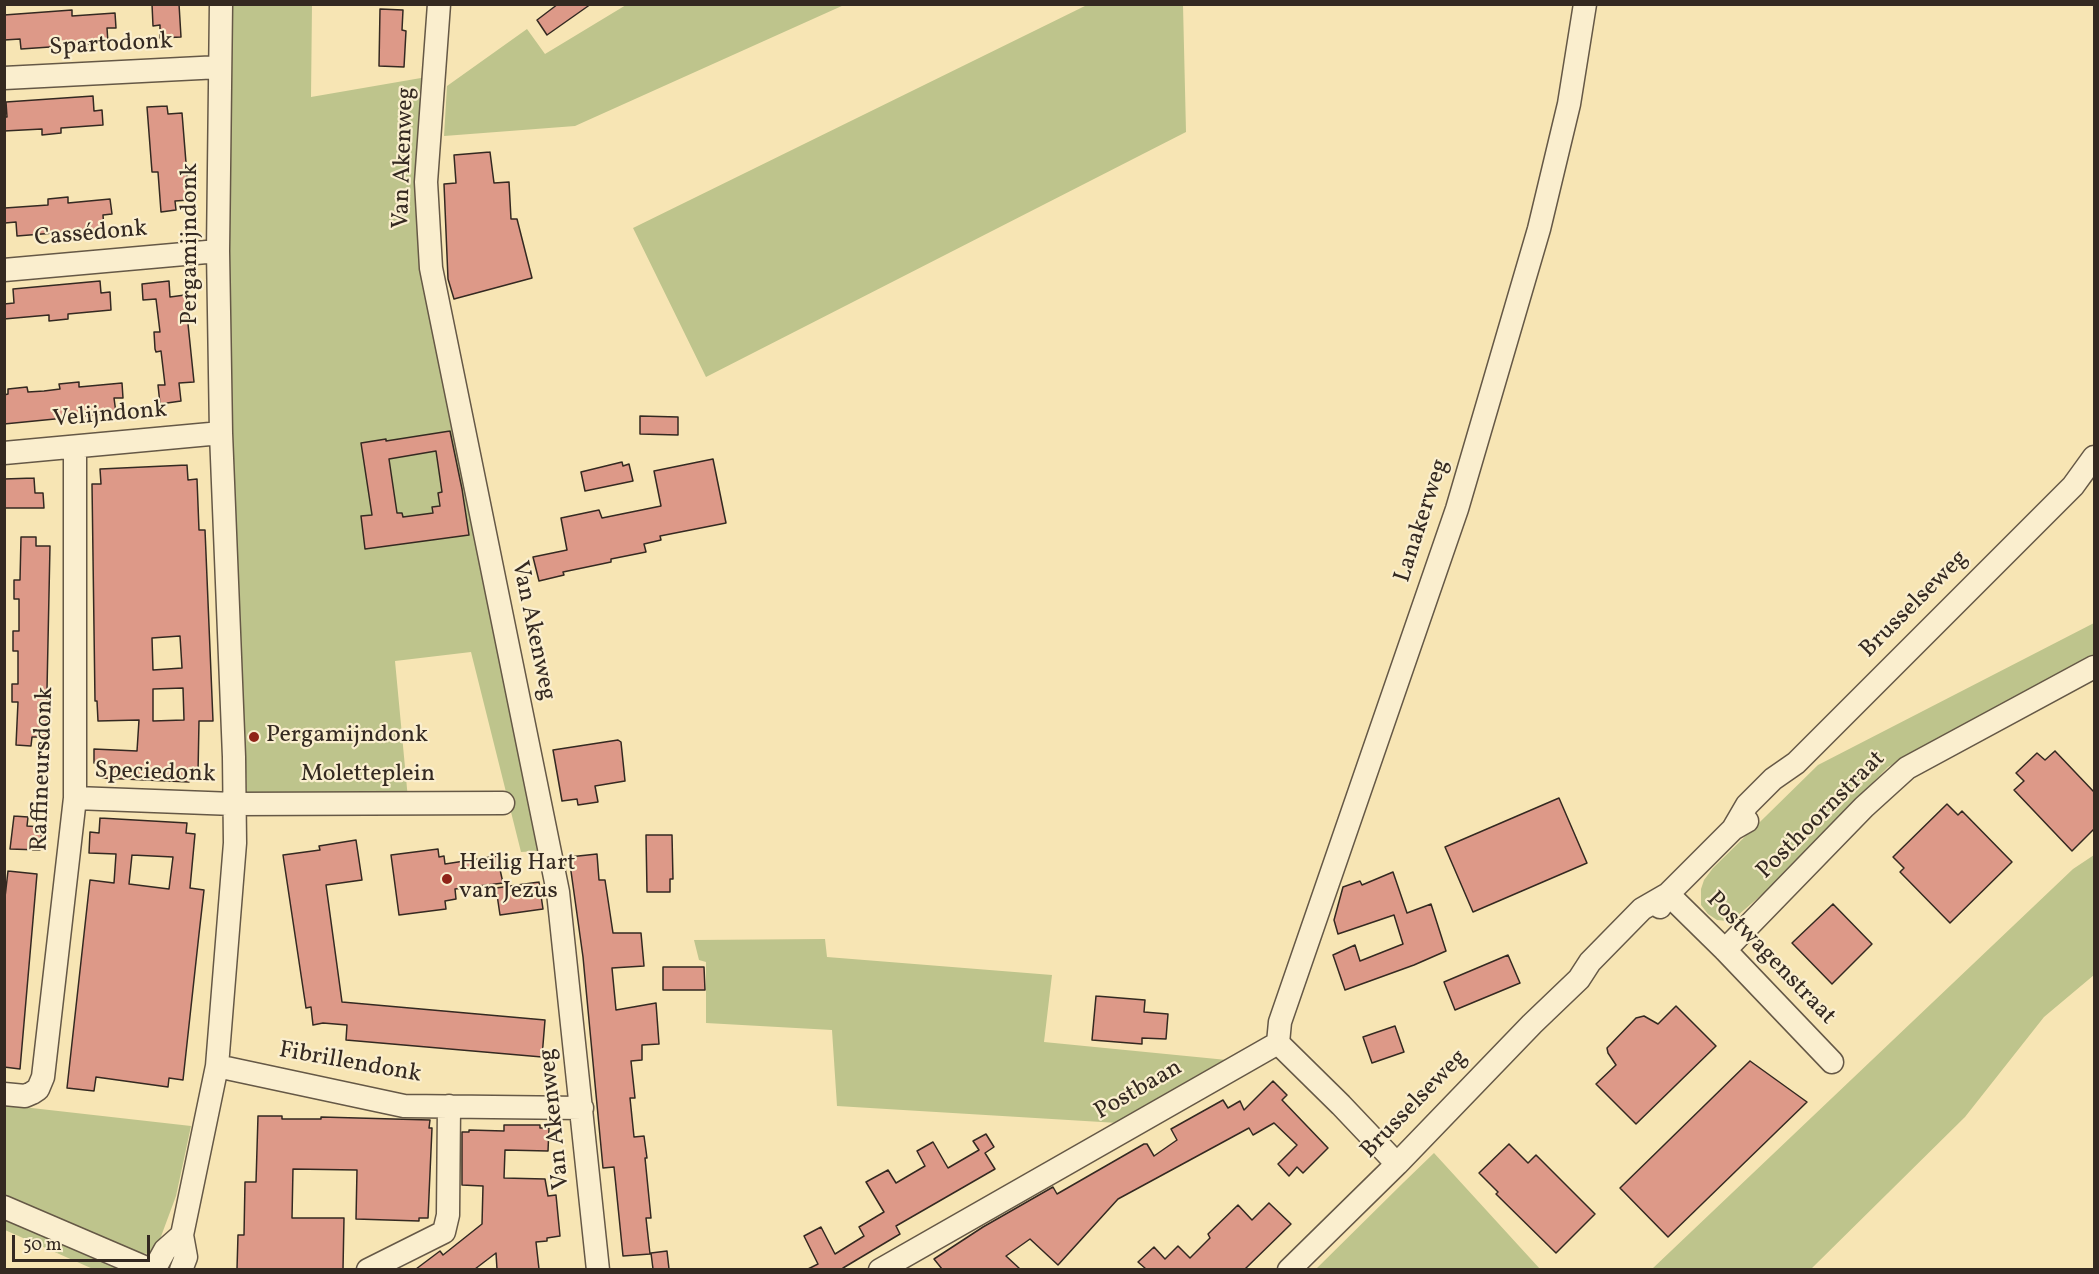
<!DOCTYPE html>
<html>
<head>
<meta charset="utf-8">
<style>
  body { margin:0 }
  #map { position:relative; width:2099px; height:1274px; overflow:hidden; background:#f7e5b4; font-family:Vollkorn,serif }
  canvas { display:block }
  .frame { position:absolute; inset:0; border:6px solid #342921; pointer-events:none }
  .scale { position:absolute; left:12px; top:1235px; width:138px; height:27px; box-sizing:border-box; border:3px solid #342921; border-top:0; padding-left:8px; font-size:18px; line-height:21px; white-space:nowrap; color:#342921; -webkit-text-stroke:4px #faeece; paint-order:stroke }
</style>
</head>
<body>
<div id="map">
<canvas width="2099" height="1274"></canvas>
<div class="frame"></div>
<div class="scale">50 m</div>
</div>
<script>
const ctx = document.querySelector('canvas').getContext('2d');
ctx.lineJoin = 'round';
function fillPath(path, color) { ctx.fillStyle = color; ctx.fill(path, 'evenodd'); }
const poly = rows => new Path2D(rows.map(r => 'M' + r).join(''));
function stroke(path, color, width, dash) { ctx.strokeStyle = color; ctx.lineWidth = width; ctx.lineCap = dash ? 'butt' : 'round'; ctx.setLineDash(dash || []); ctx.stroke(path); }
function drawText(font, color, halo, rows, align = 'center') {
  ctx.font = font + ' Vollkorn,serif'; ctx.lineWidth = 4.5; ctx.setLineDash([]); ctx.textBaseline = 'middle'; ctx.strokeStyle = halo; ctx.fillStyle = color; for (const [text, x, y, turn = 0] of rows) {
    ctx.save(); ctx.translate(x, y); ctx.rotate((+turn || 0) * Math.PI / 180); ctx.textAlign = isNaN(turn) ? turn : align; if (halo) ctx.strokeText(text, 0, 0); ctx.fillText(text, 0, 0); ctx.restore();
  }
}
fillPath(poly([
  [1089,4,1183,5,1186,132,706,377,633,228],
  [231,5,312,5,311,97,421,78,417,221,539,851,521,852,471,652,395,661,408,799,247,794,226,321],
  [626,5,844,5,575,126,444,136,447,86,527,29,545,54],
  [2094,623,2094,655,1888,767,1773,885,1737,916,1727,921,1717,920,1708,914,1701,905,1701,889,1704,880,1713,868,1818,765],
  [2094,855,2094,975,2044,1017,1965,1117,1811,1269,1652,1269,2073,869],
  [825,939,827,957,1052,975,1044,1042,1227,1060,1118,1123,837,1106,832,1030,706,1023,706,962,699,960,694,940],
  [5,1105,191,1126,176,1196,156,1250,148,1254,128,1251,5,1197],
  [1434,1153,1540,1269,1316,1269,1404,1182],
  [4,1218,63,1243,118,1269,93,1269,5,1230]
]), '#bec48c');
const building = poly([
  [152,4,179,4,181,37,160,38,160,25,153,26,152,4],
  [558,4,591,4,547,35,537,20,558,4],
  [380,9,403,10,402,30,406,31,404,67,379,66,380,9],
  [72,10,72,16,115,13,116,28,107,28,108,43,21,49,20,39,4,40,4,15,72,10],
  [93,96,94,111,102,110,103,125,61,128,61,133,42,135,42,129,4,131,4,117,7,117,6,102,93,96],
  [167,106,168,114,182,113,189,200,175,201,176,210,161,212,158,172,152,172,147,107,167,106],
  [490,152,494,183,509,182,511,219,517,219,532,278,454,299,448,279,444,184,456,183,454,155,490,152],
  [68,197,68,203,110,199,112,214,103,215,104,229,17,236,16,222,5,223,5,208,48,205,48,199,68,197],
  [100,281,101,293,110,292,111,310,68,314,68,319,49,321,49,315,4,319,4,304,14,303,13,289,100,281],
  [169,281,170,297,185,295,194,382,179,383,181,401,160,404,158,385,165,385,161,351,156,352,155,349,154,332,160,332,156,299,143,300,142,284,169,281],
  [79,382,79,387,122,383,123,398,114,398,116,413,4,424,4,395,8,394,8,389,27,387,28,392,44,391,60,389,59,384,79,382],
  [640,416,678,417,678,435,640,434,640,416],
  [450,431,462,489,469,535,365,549,361,516,372,515,361,443,386,439,386,441,450,431],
  [436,451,442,492,438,493,440,506,432,507,433,513,403,517,402,513,397,513,389,459,436,451],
  [713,459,726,523,660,536,661,540,644,544,646,552,611,559,611,562,563,572,564,575,539,581,533,557,567,550,561,518,599,510,602,518,661,506,654,471,713,459],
  [622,462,623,466,629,464,633,481,585,491,581,472,622,462],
  [187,465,188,480,197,479,199,530,205,530,213,721,199,721,198,773,189,772,189,782,102,778,103,764,94,763,94,749,137,751,139,720,98,721,97,701,95,701,92,484,101,484,100,469,187,465],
  [180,636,182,668,153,670,152,638,180,636],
  [183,688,184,720,153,721,153,689,183,688],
  [34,478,35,493,43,493,44,508,4,508,4,479,34,478],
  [21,537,36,537,36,546,50,546,46,737,32,737,31,746,16,745,18,702,12,702,12,684,18,684,18,651,13,651,13,631,19,631,19,599,14,599,14,580,20,580,21,537],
  [618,740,621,742,625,781,595,786,598,802,578,805,577,799,562,801,553,750,618,740],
  [2055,751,2094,792,2094,829,2072,851,2014,790,2024,781,2016,773,2037,753,2045,760,2055,751],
  [1559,798,1587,863,1473,912,1445,847,1559,798],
  [1947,804,1958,815,1962,811,2012,862,1950,923,1900,872,1904,868,1893,857,1947,804],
  [14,816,28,817,27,826,42,827,40,850,10,849,14,816],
  [100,818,187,823,186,833,195,834,190,888,204,890,199,934,183,1080,169,1078,168,1087,96,1077,94,1091,67,1088,90,880,114,883,116,854,89,853,90,832,99,833,100,818],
  [132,855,173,857,169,889,129,884,132,855],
  [646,835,672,835,673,879,670,879,670,892,647,892,646,835],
  [356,840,362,880,326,885,342,1002,545,1020,542,1057,346,1040,347,1025,323,1023,313,1025,311,1007,306,1008,283,855,320,850,319,846,356,840],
  [438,849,439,857,444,856,445,864,497,856,503,883,455,889,456,899,445,901,446,909,399,915,391,855,438,849],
  [597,854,599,880,605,880,613,933,641,933,644,966,612,968,616,1010,656,1003,659,1044,642,1045,642,1060,631,1061,635,1098,630,1098,634,1137,644,1136,647,1158,645,1158,651,1218,646,1218,650,1254,623,1256,614,1167,603,1168,583,957,569,857,597,854],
  [8,871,37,874,20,1069,4,1067,4,906,8,871],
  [1393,872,1407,913,1431,904,1446,951,1414,965,1345,990,1333,955,1355,945,1360,961,1403,944,1394,915,1338,934,1334,920,1343,887,1360,881,1362,885,1393,872],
  [539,882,543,909,500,915,496,888,539,882],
  [1833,904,1872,944,1832,984,1792,943,1833,904],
  [1508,955,1520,983,1455,1010,1444,982,1508,955],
  [663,967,704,967,705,990,663,990,663,967],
  [1096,996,1145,1000,1144,1012,1168,1014,1166,1039,1142,1038,1142,1044,1092,1040,1096,996],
  [1676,1006,1716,1046,1636,1124,1596,1084,1616,1065,1608,1053,1607,1048,1636,1018,1644,1016,1658,1024,1676,1006],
  [1395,1026,1404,1052,1372,1063,1363,1037,1395,1026],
  [1750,1061,1807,1102,1668,1237,1620,1188,1750,1061],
  [1273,1081,1287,1095,1282,1100,1328,1148,1303,1173,1297,1167,1289,1176,1278,1164,1297,1145,1274,1123,1253,1135,1249,1128,1118,1199,1058,1265,1030,1239,1006,1256,1020,1269,942,1269,934,1259,983,1227,1053,1187,1057,1194,1144,1144,1147,1144,1154,1156,1177,1140,1171,1129,1223,1100,1228,1108,1240,1101,1244,1110,1273,1081],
  [258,1116,282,1116,282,1119,321,1119,321,1117,430,1120,429,1128,432,1128,428,1218,419,1218,419,1221,356,1219,357,1170,293,1169,292,1218,344,1218,343,1269,237,1269,238,1235,244,1235,245,1182,256,1182,258,1116],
  [504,1125,540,1125,540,1128,549,1128,548,1151,505,1150,504,1178,545,1179,548,1196,556,1195,560,1236,547,1238,547,1241,536,1242,539,1269,497,1269,496,1253,475,1269,416,1269,440,1251,443,1255,482,1224,483,1186,462,1185,462,1132,469,1132,469,1130,504,1131,504,1125],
  [986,1134,994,1147,985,1153,995,1169,896,1226,900,1234,843,1268,844,1269,808,1269,818,1264,804,1236,821,1227,835,1254,864,1236,859,1227,884,1212,866,1182,888,1170,896,1183,925,1166,917,1151,933,1142,948,1168,979,1150,973,1141,986,1134],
  [1509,1144,1528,1163,1536,1155,1595,1214,1556,1253,1496,1194,1498,1192,1479,1173,1509,1144],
  [1269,1203,1291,1224,1245,1269,1146,1269,1138,1262,1154,1247,1165,1259,1178,1246,1190,1258,1210,1238,1208,1234,1238,1205,1252,1220,1269,1203],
  [667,1251,669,1269,653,1269,651,1253,667,1251]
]);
fillPath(building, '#d98');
stroke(building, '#342921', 1.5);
const minor = poly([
  [439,4,426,182,431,268,558,892,598,1270],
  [4,78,220,67],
  [4,270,218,251],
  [4,453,221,433],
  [75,798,234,804,503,803],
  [1733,829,1747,805,1773,779,1796,763,2073,486,2094,457],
  [1668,894,1725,950,1832,1062],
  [1660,907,1668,894,1733,829,1747,821],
  [1725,950,1864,807,1907,768,2094,667],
  [1278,1043,1280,1022,1457,509,1539,229,1569,104,1585,4],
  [1278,1043,1341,1105,1397,1164],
  [217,1066,404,1106,582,1108],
  [4,1094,25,1096,32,1093,38,1089,43,1077,75,798,75,447],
  [4,1207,151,1270],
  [154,1270,165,1250,182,1235],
  [181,1270,186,1257,182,1235,217,1066,235,843,234,757,221,433,218,251,221,4],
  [368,1270,444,1232,448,1215,449,1106],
  [880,1270,1278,1043],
  [1289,1270,1397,1164,1532,1024,1579,979,1590,962,1642,909,1668,894]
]);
stroke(minor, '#655846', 25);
stroke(minor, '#faeece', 22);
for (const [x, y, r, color] of [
  [254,737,6,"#8f2418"],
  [447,879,6,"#8f2418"]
]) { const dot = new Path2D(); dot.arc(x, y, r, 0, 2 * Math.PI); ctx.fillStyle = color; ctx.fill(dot); stroke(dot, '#faeece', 2); }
drawText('24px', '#342921', '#faeece', [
  ["Spartodonk",111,46,-3],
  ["Van Akenweg",405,158,-88],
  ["Cassédonk",91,235,-5],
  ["Pergamijndonk",192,244,-90],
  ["Velijndonk",110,416,-5],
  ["Lanakerweg",1423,521,-72],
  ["Brusselseweg",1915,605,-45],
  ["Van Akenweg",532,631,78],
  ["Raffineursdonk",44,769,-88],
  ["Speciedonk",155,774,2],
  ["Moletteplein",368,776],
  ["Posthoornstraat",1822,816,-45],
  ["Postwagenstraat",1770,959,46],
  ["Fibrillendonk",350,1064,10],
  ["Postbaan",1139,1091,-30],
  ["Brusselseweg",1415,1105,-46],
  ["Van Akenweg",556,1119,-96]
]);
drawText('24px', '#342921', '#faeece', [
  ["Pergamijndonk",266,737],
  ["Heilig Hart",459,865],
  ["van Jezus",459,893]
], 'left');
</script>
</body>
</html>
